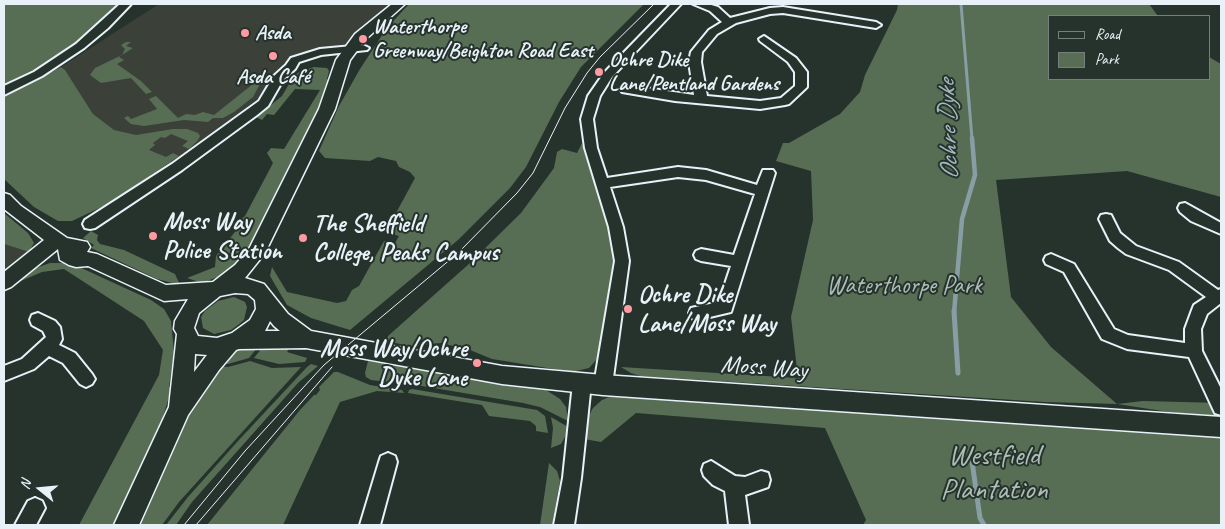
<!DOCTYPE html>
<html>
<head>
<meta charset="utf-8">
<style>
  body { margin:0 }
  #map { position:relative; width:1225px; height:529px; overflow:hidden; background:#26332d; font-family:Caveat,sans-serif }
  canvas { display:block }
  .frame { position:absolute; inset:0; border:5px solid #e8f1f8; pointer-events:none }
  .legend { position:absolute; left:1048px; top:15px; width:162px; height:65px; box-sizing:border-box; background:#26332d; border:1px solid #747f7e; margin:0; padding:6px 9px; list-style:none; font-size:15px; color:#e8f1f8 }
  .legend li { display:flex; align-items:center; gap:10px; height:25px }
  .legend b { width:25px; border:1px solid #747f7e }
  .north { position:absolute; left:15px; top:464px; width:50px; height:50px; -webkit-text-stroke:4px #26332d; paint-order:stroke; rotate:287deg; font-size:14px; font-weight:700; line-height:20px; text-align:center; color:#e8f1f8 }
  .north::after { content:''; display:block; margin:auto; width:18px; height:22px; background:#e8f1f8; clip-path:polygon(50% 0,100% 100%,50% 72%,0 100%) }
</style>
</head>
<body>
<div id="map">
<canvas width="1225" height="529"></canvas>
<div class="frame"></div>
<ul class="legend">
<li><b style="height:6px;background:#26332d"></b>Road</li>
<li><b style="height:14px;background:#576e54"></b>Park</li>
</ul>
<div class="north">N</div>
</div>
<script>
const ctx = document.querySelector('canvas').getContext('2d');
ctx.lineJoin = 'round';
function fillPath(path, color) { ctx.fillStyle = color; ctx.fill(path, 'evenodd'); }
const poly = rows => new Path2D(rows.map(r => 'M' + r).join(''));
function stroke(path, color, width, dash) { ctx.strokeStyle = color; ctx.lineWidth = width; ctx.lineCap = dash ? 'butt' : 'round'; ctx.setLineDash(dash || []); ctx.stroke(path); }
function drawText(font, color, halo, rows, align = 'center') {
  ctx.font = font + ' Caveat,sans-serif'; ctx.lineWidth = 4; ctx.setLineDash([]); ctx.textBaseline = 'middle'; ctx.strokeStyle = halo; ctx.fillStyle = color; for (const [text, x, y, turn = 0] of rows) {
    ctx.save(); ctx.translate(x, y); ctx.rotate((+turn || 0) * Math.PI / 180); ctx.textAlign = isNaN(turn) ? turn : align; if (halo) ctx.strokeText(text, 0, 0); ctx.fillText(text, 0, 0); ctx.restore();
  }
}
fillPath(poly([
  [159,4,393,4,356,38,346,44,301,53,284,64,268,79,265,90,256,100,170,166,163,161,157,166,93,114,65,70,61,67],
  [4,244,29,252,4,272]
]), '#3b4039');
fillPath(poly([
  [4,4,119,4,72,46,40,68,4,85],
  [409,4,644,4,581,67,559,102,526,167,510,188,458,240,350,330,311,318,287,305,270,276,272,267,287,292,337,303,346,301,352,290,359,286,384,241,395,243,399,236,389,233,399,214,396,213,415,178,410,172,399,167,396,161,378,157,370,161,325,158,319,151,339,106,360,69,386,29],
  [898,4,1149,4,1158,16,1049,16,1049,79,1209,79,1209,57,1221,64,1221,197,1127,171,996,180,1011,297,1051,347,1117,404,1143,401,1221,403,1221,416,1169,412,1117,404,1045,402,640,376,631,373,621,367,798,378,791,317,813,220,811,171,776,161,783,143,789,143,840,114,860,92,865,75,897,10],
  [126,42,131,42,126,46,133,48,119,57,124,60,117,64,141,81,152,92,146,94,131,78,101,83,90,75,95,68,122,55,125,49,121,45],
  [61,67,65,70,93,114,114,130,136,135,173,129,187,129,198,133,200,136,198,140,189,149,182,146,188,141,171,134,165,138,161,137,153,143,155,145,149,150,166,157,173,153,179,156,112,202,72,221,58,221,34,207,4,179,4,97],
  [314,67,327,68,329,71,327,79,331,83,242,262,230,272,202,283,187,278,215,267,216,256,242,223,239,221,245,216,273,163,267,153,271,148,284,149,320,90,295,89,274,115,267,114,262,120,256,117,282,96,293,77,299,72],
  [258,80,261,82,253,97,234,112,223,118,213,118,208,122,184,120,144,126,131,124,124,118,128,116,131,119,157,109,149,99,156,96,178,118,186,114,195,115,203,112,214,115],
  [582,143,613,243,615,269,604,340,597,359,589,368,572,372,492,359,470,350,441,343,409,346,387,341,388,336,470,263,521,213,554,168,557,152,562,149,577,153],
  [4,213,28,233,34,243,29,252,4,244],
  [91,231,98,235,97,240,100,244,124,250,175,274,180,285,157,279,91,248,94,245,83,238],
  [50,263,64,263,77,266,151,300,164,309,171,321,174,352,169,387,172,387,162,420,113,525,79,525,159,375,163,350,144,321,64,269,42,272,16,283,36,268],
  [234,297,245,302,247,307,244,320,238,325,231,330,214,334,203,328,201,317,205,311,218,301],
  [284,347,289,349,287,352,307,358,305,362,279,364,254,358,262,348],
  [240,348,257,348,249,358,228,364,219,362,231,352],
  [250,361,272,368,301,367,179,502,162,525,133,525,177,433,216,366,228,367],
  [368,361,546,390,560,399,566,407,568,421,540,407,523,403,422,386,371,380,366,377,365,373],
  [311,364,318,366,298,383,192,502,176,525,166,525,188,497,238,441,307,367],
  [334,372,338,372,370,385,402,390,404,393,377,391,340,402,283,525,207,525,300,410,314,395,316,395,320,390,319,387],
  [412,389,537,410,545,416,548,433,536,431,536,426,530,421,489,416,482,405,408,393,409,390],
  [614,395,1221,436,1221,525,863,525,866,520,825,428,636,413,601,442,584,439,587,419,593,408,602,400],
  [551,417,568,427,566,435,561,444,551,448,553,428],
  [549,463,557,471,560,481,552,525,540,525]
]), '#576e54');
stroke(poly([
  [961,4,972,139]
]), '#889ea5', 3);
stroke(poly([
  [954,313,962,219,975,175,972,138]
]), '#889ea5', 4.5);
stroke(poly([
  [954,311,958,373],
  [971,454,980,518,984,525]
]), '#889ea5', 5);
const minor = poly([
  [120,4,131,4,108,28,84,48,42,76,4,95,4,86,34,72,76,44,120,4],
  [671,4,681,4,612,77,600,96,593,119,597,148,607,178,678,167,706,170,757,185,763,170,773,170,775,173,731,312,697,320,691,318,689,313,691,308,719,302,731,266,701,261,696,259,694,255,696,251,701,249,734,255,755,194,706,180,678,177,610,187,623,227,629,261,612,385,609,390,603,393,597,390,594,385,615,261,609,227,585,148,581,119,588,96,604,73,671,4],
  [693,4,708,4,718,7,730,18,770,8,783,7,876,22,881,25,876,28,783,13,770,14,736,23,717,34,702,52,701,62,707,96,760,101,781,98,795,86,795,72,788,62,760,41,759,39,764,36,796,58,807,72,807,87,789,104,785,105,760,109,675,101,622,92,620,89,626,85,694,95,689,62,691,52,709,30,722,22,710,11,693,4],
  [363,45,369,48,367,50,321,55,299,62,295,69,283,80,268,106,257,115,182,170,95,228,90,229,85,228,83,224,85,220,172,164,259,101,274,76,286,65,291,58,320,49,363,45],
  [1185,203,1221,223,1221,234,1191,221,1180,212,1178,208,1180,204,1185,203],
  [1106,214,1111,215,1120,233,1136,246,1179,262,1218,290,1221,289,1221,303,1207,314,1201,329,1202,351,1221,389,1221,415,1215,413,1189,357,1127,349,1102,339,1064,272,1046,264,1044,260,1046,256,1051,254,1074,264,1114,329,1128,335,1185,343,1185,329,1192,310,1194,305,1206,297,1169,270,1126,254,1118,248,1110,241,1099,219,1101,215,1106,214],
  [38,313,55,321,60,327,62,339,59,345,75,353,92,374,95,379,92,384,86,387,80,384,63,363,49,356,34,369,4,381,4,366,22,359,46,337,43,331,32,325,30,320,32,315,38,313],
  [582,375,588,378,591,383,581,478,574,525,554,525,563,478,573,383,576,378,582,375],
  [388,453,395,456,397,462,380,525,360,525,379,462,381,456,388,453],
  [711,461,735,476,745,477,761,471,768,473,770,480,768,487,745,495,749,525,729,525,725,491,713,485,704,476,702,470,704,464,711,461],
  [35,498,42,501,45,508,36,525,15,525,28,501,35,498]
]);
const tertiary = poly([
  [392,4,405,4,365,40,350,60,335,109,265,253,245,278,264,284,288,314,311,331,502,366,603,375,1221,417,1221,437,603,395,502,384,306,348,239,349,236,350,219,370,188,415,139,525,114,525,169,407,177,334,174,329,175,321,188,299,164,301,88,266,76,267,69,265,60,260,58,249,11,287,4,290,4,272,44,240,4,209,4,193,10,195,21,206,67,238,87,242,90,247,87,252,97,254,166,285,213,282,235,265,249,249,319,109,336,60,355,34,392,4],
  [235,293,248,294,255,300,256,309,250,320,232,333,217,338,198,336,194,328,199,313,220,296,235,293],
  [270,321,274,326,280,331,265,331,270,321],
  [195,354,207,355,194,372,195,354]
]);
stroke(minor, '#e8f1f8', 4);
stroke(tertiary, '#e8f1f8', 3);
fillPath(minor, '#26332d');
fillPath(tertiary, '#26332d');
stroke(poly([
  [184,525,245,451,324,365,458,253,517,193,533,173,565,108,587,73,600,57,654,4],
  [196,525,332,367]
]), '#e8f1f8', 1);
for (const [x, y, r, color] of [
  [245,33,5,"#ff9aa2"],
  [363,39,5,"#ff9aa2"],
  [273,56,5,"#ff9aa2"],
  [599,72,5,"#ff9aa2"],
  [153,236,5,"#ff9aa2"],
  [303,238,5,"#ff9aa2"],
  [628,309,5,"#ff9aa2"],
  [477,363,5,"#ff9aa2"]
]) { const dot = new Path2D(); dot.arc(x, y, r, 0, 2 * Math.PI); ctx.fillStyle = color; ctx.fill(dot); stroke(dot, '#26332d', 2); }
drawText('bold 21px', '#e8f1f8', '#26332d', [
  ["Waterthorpe",373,27],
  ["Greenway/Beighton Road East",373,51],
  ["Asda",255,33],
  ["Ochre Dike",609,60],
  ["Lane/Pentland Gardens",609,84],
  ["Asda Café",273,77,"center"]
], 'left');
drawText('bold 25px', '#e8f1f8', '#26332d', [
  ["Moss Way",163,222],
  ["Police Station",163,251],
  ["The Sheffield",313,224],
  ["College, Peaks Campus",313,253],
  ["Ochre Dike",638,295],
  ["Lane/Moss Way",638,324],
  ["Moss Way/Ochre",467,349,"right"],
  ["Dyke Lane",467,378,"right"]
], 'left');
drawText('25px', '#aebdb6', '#26332d', [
  ["Waterthorpe Park",904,286]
]);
drawText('25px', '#e8f1f8', '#26332d', [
  ["Moss Way",764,368,4]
]);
drawText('italic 26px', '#a8bac1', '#26332d', [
  ["Ochre Dyke",949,130,-92]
]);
drawText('30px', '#aebdb6', '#26332d', [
  ["Westfield",994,456],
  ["Plantation",994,490]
]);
</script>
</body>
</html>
